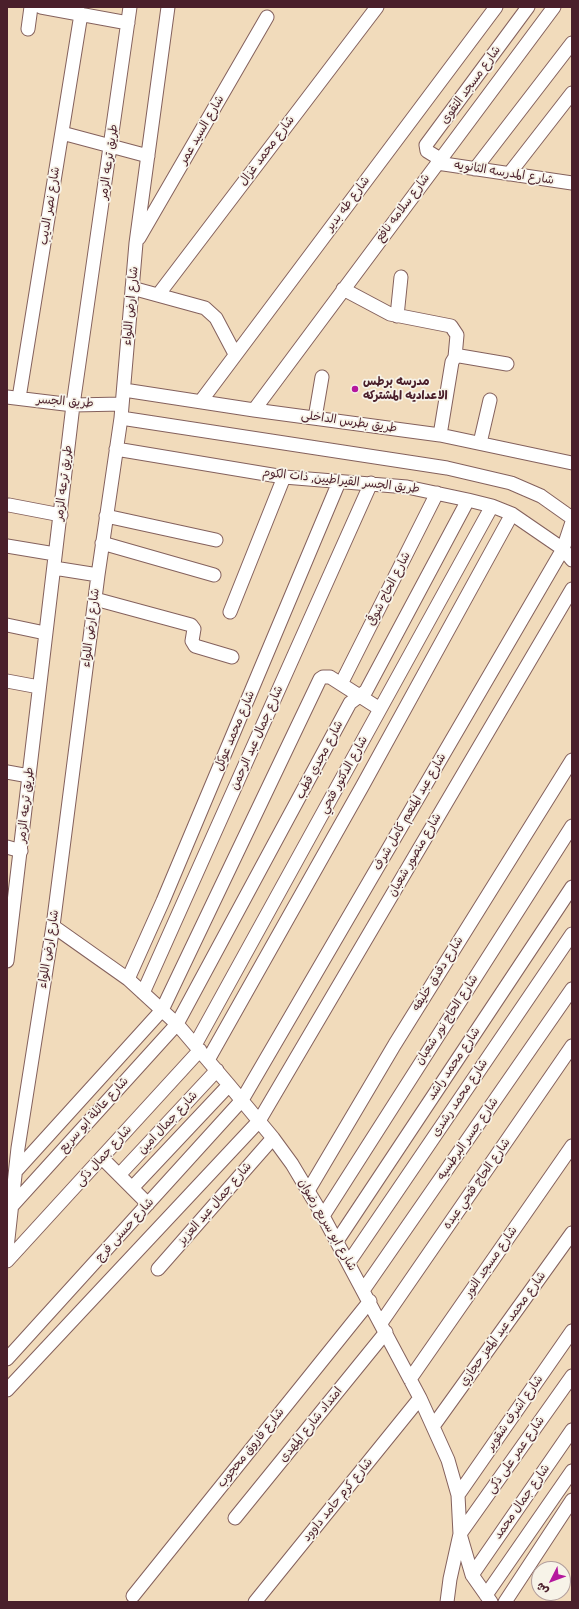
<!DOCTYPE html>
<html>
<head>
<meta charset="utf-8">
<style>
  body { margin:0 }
  #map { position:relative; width:579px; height:1609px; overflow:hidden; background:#f1dbbb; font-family:"Balsamiq Sans","Playpen Sans Arabic",sans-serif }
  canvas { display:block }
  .frame { position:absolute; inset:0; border:8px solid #4a1f2b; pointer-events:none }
  .north { position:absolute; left:531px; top:1561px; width:40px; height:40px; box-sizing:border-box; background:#f7f3e8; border:1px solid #b29e9c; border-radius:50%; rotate:228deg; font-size:11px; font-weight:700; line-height:16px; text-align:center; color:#4a1f2b }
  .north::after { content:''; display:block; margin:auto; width:14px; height:18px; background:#b5179e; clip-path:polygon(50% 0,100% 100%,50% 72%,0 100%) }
</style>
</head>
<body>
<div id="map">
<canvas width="579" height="1609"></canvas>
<div class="frame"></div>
<div class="north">ش</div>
</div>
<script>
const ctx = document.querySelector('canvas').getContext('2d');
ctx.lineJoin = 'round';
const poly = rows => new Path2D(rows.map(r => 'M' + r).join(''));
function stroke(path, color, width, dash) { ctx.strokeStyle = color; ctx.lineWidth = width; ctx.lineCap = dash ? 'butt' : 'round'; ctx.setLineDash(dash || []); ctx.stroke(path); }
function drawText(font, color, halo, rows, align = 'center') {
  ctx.font = font + ' "Balsamiq Sans","Playpen Sans Arabic",sans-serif'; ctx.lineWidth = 3.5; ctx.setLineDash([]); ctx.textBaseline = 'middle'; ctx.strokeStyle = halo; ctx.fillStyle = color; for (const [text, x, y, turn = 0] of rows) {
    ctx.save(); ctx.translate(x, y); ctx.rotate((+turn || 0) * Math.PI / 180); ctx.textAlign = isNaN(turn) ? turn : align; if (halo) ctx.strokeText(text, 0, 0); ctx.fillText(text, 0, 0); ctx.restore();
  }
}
const minor = poly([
  [41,7,128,23],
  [28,29,31,7],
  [62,133,148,156],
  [440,159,427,151,426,145,528,7],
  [437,163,572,183],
  [475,169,572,43],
  [509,174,572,93],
  [139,238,267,17],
  [132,288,205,308,216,318,235,354],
  [343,289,390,314,451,326,457,335,455,357],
  [158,295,377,7],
  [397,316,401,277],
  [124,390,254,410,440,435,572,463],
  [7,397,73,405,122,404],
  [19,398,81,14],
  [201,401,496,7],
  [254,410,554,7],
  [121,418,447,468,511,483,541,496,572,518],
  [315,418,322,377],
  [440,435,452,362,455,357,460,356,507,364],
  [480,443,490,400],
  [116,449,284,477,407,487,468,500,492,506,512,514,563,549,572,560],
  [9,505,61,515],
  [106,516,216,540],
  [102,543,214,575],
  [7,546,55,554],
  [54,568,98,575],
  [95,599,191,625,194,629,192,641,195,646,232,657],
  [230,612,284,477],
  [7,625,45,633],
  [7,681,39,687],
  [341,684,437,493],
  [7,772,29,776],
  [7,847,21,851],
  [53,926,128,979,177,1024,229,1085,273,1138,292,1164,323,1216,420,1398,448,1460,458,1495,460,1534,450,1579,447,1602],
  [7,961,73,405,130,7],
  [128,979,163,901,339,482],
  [143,993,371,483],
  [195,1045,492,506],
  [208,1060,363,785,512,514],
  [102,1158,148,1204],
  [16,1171,162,1010,320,679,323,677,330,677,380,709],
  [119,1175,217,1070],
  [132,1188,229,1085],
  [308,1191,395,1044,572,760],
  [12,1206,177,1024,350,703,366,691,468,500],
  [323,1216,572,826],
  [337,1241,572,887],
  [7,1248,18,1148,53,926,98,575,121,418,136,243,168,7],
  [7,1261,200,1050],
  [349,1262,572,934],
  [158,1269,273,1138],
  [364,1289,572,989],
  [381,1323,572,1046],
  [7,1359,242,1100,563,549,572,522],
  [410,1379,572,1146],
  [7,1390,259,1121,572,589],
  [434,1425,572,1233],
  [458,1495,572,1331],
  [235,1518,386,1332],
  [472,1575,572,1430],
  [486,1595,572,1471],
  [133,1596,370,1301],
  [255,1602,420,1398],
  [491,1602,472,1575,460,1534,572,1376],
  [505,1602,572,1500]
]);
stroke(minor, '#84615d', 15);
stroke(minor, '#fff', 13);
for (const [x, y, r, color] of [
  [355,389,4,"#b5179e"]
]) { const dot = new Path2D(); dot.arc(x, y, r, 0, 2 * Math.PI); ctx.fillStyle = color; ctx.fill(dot); stroke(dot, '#f7f3e8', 1.5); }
drawText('12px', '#4a1f2b', '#f7f3e8', [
  ["شارع مسجد التقوى",471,85,-54],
  ["شارع السيد عمر",202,130,-60],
  ["شارع محمد غزال",267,151,-53],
  ["طريق ترعه الزمر",109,162,-82],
  ["شارع المدرسه الثانويه",504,173,9],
  ["شارع طه بدير",348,204,-53],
  ["شارع نصر الديب",50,206,-81],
  ["شارع سلامه نافع",403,208,-53],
  ["شارع ارض اللواء",131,306,-85],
  ["طريق الجسر",65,402,4],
  ["طريق بطرس الداخلى",349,422,8],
  ["طريق الجسر القيراطيين, ذات الكوم",341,481,6],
  ["طريق ترعه الزمر",64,483,-83],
  ["شارع الحاج شوقى",389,589,-63],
  ["شارع ارض اللواء",91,628,-83],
  ["شارع محمد عوكل",235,731,-67],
  ["شارع جمال عبد الرحمن",257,738,-66],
  ["شارع مجدي قطب",320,760,-62],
  ["شارع الدكتور فتحي",344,775,-61],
  ["طريق ترعه الزمر",26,805,-84],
  ["شارع عبد المنعم كامل شرف",410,812,-60],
  ["شارع منصور شعبان",415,855,-60],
  ["شارع ارض اللواء",49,949,-81],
  ["شارع دقدق خليفه",438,974,-58],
  ["شارع الحاج نور شعبان",447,1020,-57],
  ["شارع محمد راشد",454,1064,-56],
  ["شارع محمد رشدى",460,1098,-56],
  ["شارع عائلة ابو سريع",94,1115,-48],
  ["شارع جمال امين",168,1123,-47],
  ["شارع جسر البرطسيه",468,1139,-55],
  ["شارع جمال ذكى",104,1156,-48],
  ["شارع الحاج فتحي عبده",477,1184,-55],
  ["شارع جمال عبد العزيز",215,1204,-49],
  ["شارع ابو سريع رضوان",327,1225,60],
  ["شارع حسنى فرج",125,1230,-48],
  ["شارع مسجد النور",491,1262,-55],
  ["شارع محمد عبد المعز حجازي",503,1329,-54],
  ["شارع اشرف شقوير",515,1413,-55],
  ["امتداد شارع المهدى",311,1425,-51],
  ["شارع فاروق محجوب",251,1448,-51],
  ["شارع عمر على ذكى",516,1455,-55],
  ["شارع كرم حامد داوود",338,1500,-51],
  ["شارع جمال محمد",522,1502,-55]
]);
drawText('bold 12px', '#4a1f2b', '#f7f3e8', [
  ["مدرسه برطس",363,382],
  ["الاعداديه المشتركه",363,396]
], 'left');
</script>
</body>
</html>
